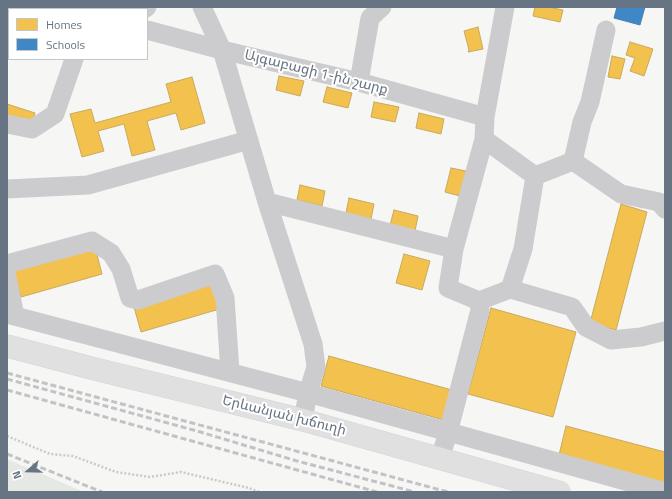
<!DOCTYPE html>
<html>
<head>
<meta charset="utf-8">
<style>
  body { margin:0 }
  #map { position:relative; width:672px; height:499px; overflow:hidden; background:#f6f6f5; font-family:"Titillium Web",sans-serif }
  canvas { display:block }
  .frame { position:absolute; inset:0; border:8px solid #677483; pointer-events:none }
  .legend { position:absolute; left:8px; top:8px; width:140px; height:52px; box-sizing:border-box; background:#fff; border:1px solid #c2c7cd; margin:0; padding:5px 7px; list-style:none; font-size:12px; color:#677483 }
  .legend li { display:flex; align-items:center; gap:8px; height:20px }
  .legend b { width:20px; border:1px solid #c2c7cd }
  .north { position:absolute; left:8px; top:451px; width:40px; height:40px; -webkit-text-stroke:3px #fff; paint-order:stroke; rotate:250deg; font-size:11px; font-weight:700; line-height:16px; text-align:center; color:#677483 }
  .north::after { content:''; display:block; margin:auto; width:14px; height:18px; background:#677483; clip-path:polygon(50% 0,100% 100%,50% 72%,0 100%) }
</style>
</head>
<body>
<div id="map">
<canvas width="672" height="499"></canvas>
<div class="frame"></div>
<ul class="legend">
<li><b style="height:11px;background:#f2c14e"></b>Homes</li>
<li><b style="height:11px;background:#3f88c5"></b>Schools</li>
</ul>
<div class="north">N</div>
</div>
<script>
const ctx = document.querySelector('canvas').getContext('2d');
ctx.lineJoin = 'round';
function fillPath(path, color) { ctx.fillStyle = color; ctx.fill(path, 'evenodd'); }
const poly = rows => new Path2D(rows.map(r => 'M' + r).join(''));
function stroke(path, color, width, dash) { ctx.strokeStyle = color; ctx.lineWidth = width; ctx.lineCap = dash ? 'butt' : 'round'; ctx.setLineDash(dash || []); ctx.stroke(path); }
function drawText(font, color, halo, rows, align = 'center') {
  ctx.font = font + ' "Titillium Web","Noto Sans Armenian",sans-serif'; ctx.lineWidth = 4; ctx.setLineDash([]); ctx.textBaseline = 'middle'; ctx.strokeStyle = halo; ctx.fillStyle = color; for (const [text, x, y, turn = 0] of rows) {
    ctx.save(); ctx.translate(x, y); ctx.rotate((+turn || 0) * Math.PI / 180); ctx.textAlign = isNaN(turn) ? turn : align; if (halo) ctx.strokeText(text, 0, 0); ctx.fillText(text, 0, 0); ctx.restore();
  }
}
fillPath(poly([
  [7,459,84,492,7,492]
]), '#e5e8e3');
const homes = poly([
  [535,7,548,7,563,10,560,22,533,16,535,7],
  [478,27,483,49,468,52,469,50,464,31,478,27],
  [630,42,653,49,644,76,630,71,635,58,626,55,630,42],
  [612,56,625,59,620,79,608,77,612,56],
  [279,76,304,81,300,96,276,90,279,76],
  [192,77,205,123,181,130,176,113,147,121,155,150,132,156,124,124,98,131,104,151,82,157,70,114,91,109,95,123,171,102,166,84,192,77],
  [327,87,352,93,348,108,323,102,327,87],
  [374,102,399,107,395,122,371,117,374,102],
  [7,104,35,113,31,126,7,118,7,104],
  [419,113,444,119,441,134,416,128,419,113],
  [451,168,466,171,460,196,445,192,451,168],
  [300,185,325,191,322,206,297,200,300,185],
  [349,198,374,204,371,219,346,213,349,198],
  [621,204,647,212,616,330,590,323,621,204],
  [394,210,418,216,415,231,390,225,394,210],
  [95,247,102,274,21,297,13,269,95,247],
  [404,254,430,261,422,290,396,283,404,254],
  [215,282,223,308,141,332,134,307,215,282],
  [491,308,576,332,553,417,468,394,491,308],
  [329,356,452,390,444,420,321,386,329,356],
  [566,426,665,452,665,484,559,455,566,426]
]);
fillPath(homes, '#f2c14e');
stroke(homes, '#c8aa5e', 1);
const schools = poly([
  [617,7,645,7,640,25,614,18,617,7]
]);
fillPath(schools, '#3f88c5');
stroke(schools, '#4b82b1', 1);
const highway = poly([
  [7,346,95,369,303,420,559,492]
]);
stroke(highway, '#d3d4d4', 23);
stroke(poly([
  [7,436,50,454,73,456,116,472,150,477,181,472,249,488,259,492]
]), '#c9caca', 2.5, [2, 2]);
stroke(poly([
  [62,7,69,9],
  [202,7,222,50,267,202,313,344,316,367,308,393,303,420],
  [144,9,147,7],
  [147,30,222,50,359,82,485,117],
  [359,82,370,18,382,7],
  [7,124,32,129,55,114,74,59],
  [484,139,535,176],
  [573,161,582,122,590,102,606,30],
  [7,189,88,185,249,140],
  [267,202,454,249],
  [7,264,92,241,111,253,121,269,130,298,138,300,215,274,225,298,230,372],
  [7,277,15,316],
  [510,289,572,307,586,327,611,340,641,337,665,331],
  [479,301,510,289,523,249,535,176,573,161,621,194,659,202,665,209],
  [7,314,308,393,665,492],
  [440,458,448,433,480,310,479,301,448,288,454,249,484,139,485,117,505,7]
]), '#ccccce', 19);
stroke(highway, '#e0e0e1', 22);
stroke(poly([
  [7,373,448,492],
  [7,379,197,431,297,461,415,492],
  [7,390,377,492],
  [7,454,102,492]
]), '#c2c3c4', 3, [6, 3]);
drawText('14px', '#677483', '#fff', [
  ["Այգաբացի 1-ին շարք",316,73,14],
  ["Երևանյան խճուղի",284,416,14]
]);
</script>
</body>
</html>
